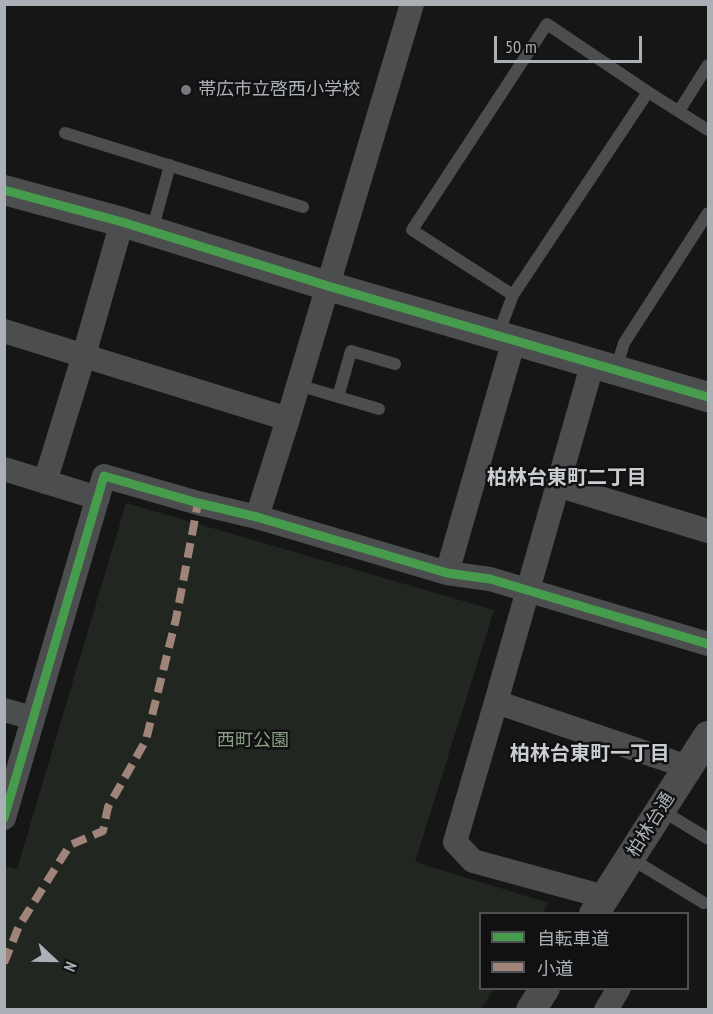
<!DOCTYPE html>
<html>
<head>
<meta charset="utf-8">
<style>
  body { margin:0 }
  #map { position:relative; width:713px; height:1014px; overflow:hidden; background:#161617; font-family:"PT Sans Narrow","Noto Sans JP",sans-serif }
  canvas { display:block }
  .frame { position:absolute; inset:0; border:6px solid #aab0b6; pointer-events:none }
  .legend { position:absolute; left:479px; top:912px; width:210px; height:78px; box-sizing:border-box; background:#111112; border:2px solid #4e5154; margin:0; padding:8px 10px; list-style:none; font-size:18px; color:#aab0b6 }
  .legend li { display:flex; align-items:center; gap:12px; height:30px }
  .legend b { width:30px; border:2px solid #4e5154 }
  .north { position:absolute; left:24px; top:930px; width:60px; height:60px; -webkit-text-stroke:4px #111112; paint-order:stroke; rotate:112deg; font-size:16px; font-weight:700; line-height:24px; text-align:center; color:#aab0b6 }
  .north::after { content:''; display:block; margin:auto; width:21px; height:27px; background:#aab0b6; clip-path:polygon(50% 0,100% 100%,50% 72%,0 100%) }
  .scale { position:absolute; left:494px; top:36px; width:148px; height:27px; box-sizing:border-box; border:3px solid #aab0b6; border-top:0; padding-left:8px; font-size:18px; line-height:21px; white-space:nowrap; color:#aab0b6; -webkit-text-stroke:4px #111112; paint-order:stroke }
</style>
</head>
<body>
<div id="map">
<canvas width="713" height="1014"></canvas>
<div class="frame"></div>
<ul class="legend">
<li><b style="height:8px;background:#469c4c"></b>自転車道</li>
<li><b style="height:8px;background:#a18479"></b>小道</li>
</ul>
<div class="north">N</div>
<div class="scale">50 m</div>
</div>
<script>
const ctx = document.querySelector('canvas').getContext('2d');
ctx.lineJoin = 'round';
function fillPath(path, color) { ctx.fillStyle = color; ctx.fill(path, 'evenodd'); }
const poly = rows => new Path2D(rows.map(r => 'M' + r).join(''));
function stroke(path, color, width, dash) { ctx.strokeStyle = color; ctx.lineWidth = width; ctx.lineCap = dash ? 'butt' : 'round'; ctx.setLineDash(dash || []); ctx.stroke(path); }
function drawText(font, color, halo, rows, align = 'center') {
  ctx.font = font + ' "PT Sans Narrow","Noto Sans JP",sans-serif'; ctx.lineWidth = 5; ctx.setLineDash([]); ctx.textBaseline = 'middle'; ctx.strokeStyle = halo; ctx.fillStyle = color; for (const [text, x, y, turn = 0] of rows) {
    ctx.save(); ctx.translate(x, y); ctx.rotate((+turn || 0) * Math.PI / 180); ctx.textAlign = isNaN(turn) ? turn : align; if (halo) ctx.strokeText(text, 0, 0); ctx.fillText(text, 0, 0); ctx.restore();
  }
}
fillPath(poly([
  [126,503,494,610,415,862,549,903,542,913,480,914,480,988,494,989,481,1009,5,1009,5,866,17,869]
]), '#212621');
stroke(poly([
  [648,92,513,295,412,230,547,24,648,92,708,130],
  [679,111,708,65],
  [65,133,303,207],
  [152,231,170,165],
  [498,335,513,295],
  [616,369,624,343,708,213],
  [298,385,379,409],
  [338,397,351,351,395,364],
  [661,810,707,838,708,837],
  [630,858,704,903]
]), '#4c4d4f', 12);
stroke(poly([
  [4,331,288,419],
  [593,362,496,702,455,842,473,861,605,897],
  [4,469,98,498],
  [45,482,84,355,122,222],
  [557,485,708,531],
  [257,517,288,419,412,4],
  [447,573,514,340],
  [496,702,688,767],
  [4,710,33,718],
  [4,818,104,476,198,503,257,517,447,573,490,579,708,644],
  [606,1010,619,988]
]), '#4c4d4f', 24);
stroke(poly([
  [4,190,122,222,328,286,708,397],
  [594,914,708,736],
  [531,1010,545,988]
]), '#4c4d4f', 30);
stroke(poly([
  [4,963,19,926,70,845,103,831,108,807,146,740,176,619,198,503]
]), '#a18479', 8, [15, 8]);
stroke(poly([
  [4,190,122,222,328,286,708,397],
  [4,818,104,476,198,503,257,517,447,573,490,579,708,644]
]), '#469c4c', 9);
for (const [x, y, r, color] of [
  [186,90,6,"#767a7e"]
]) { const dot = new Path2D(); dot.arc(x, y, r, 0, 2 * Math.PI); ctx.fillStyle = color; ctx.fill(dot); stroke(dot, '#111112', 2); }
drawText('18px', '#aab0b6', '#111112', [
  ["帯広市立啓西小学校",198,90]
], 'left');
drawText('18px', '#889e83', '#111112', [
  ["西町公園",253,741]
]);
drawText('18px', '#aab0b6', '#111112', [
  ["柏林台通",651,825,-58]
]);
drawText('bold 20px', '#caced2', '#111112', [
  ["柏林台東町二丁目",567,478],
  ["柏林台東町一丁目",590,754]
]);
</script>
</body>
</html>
